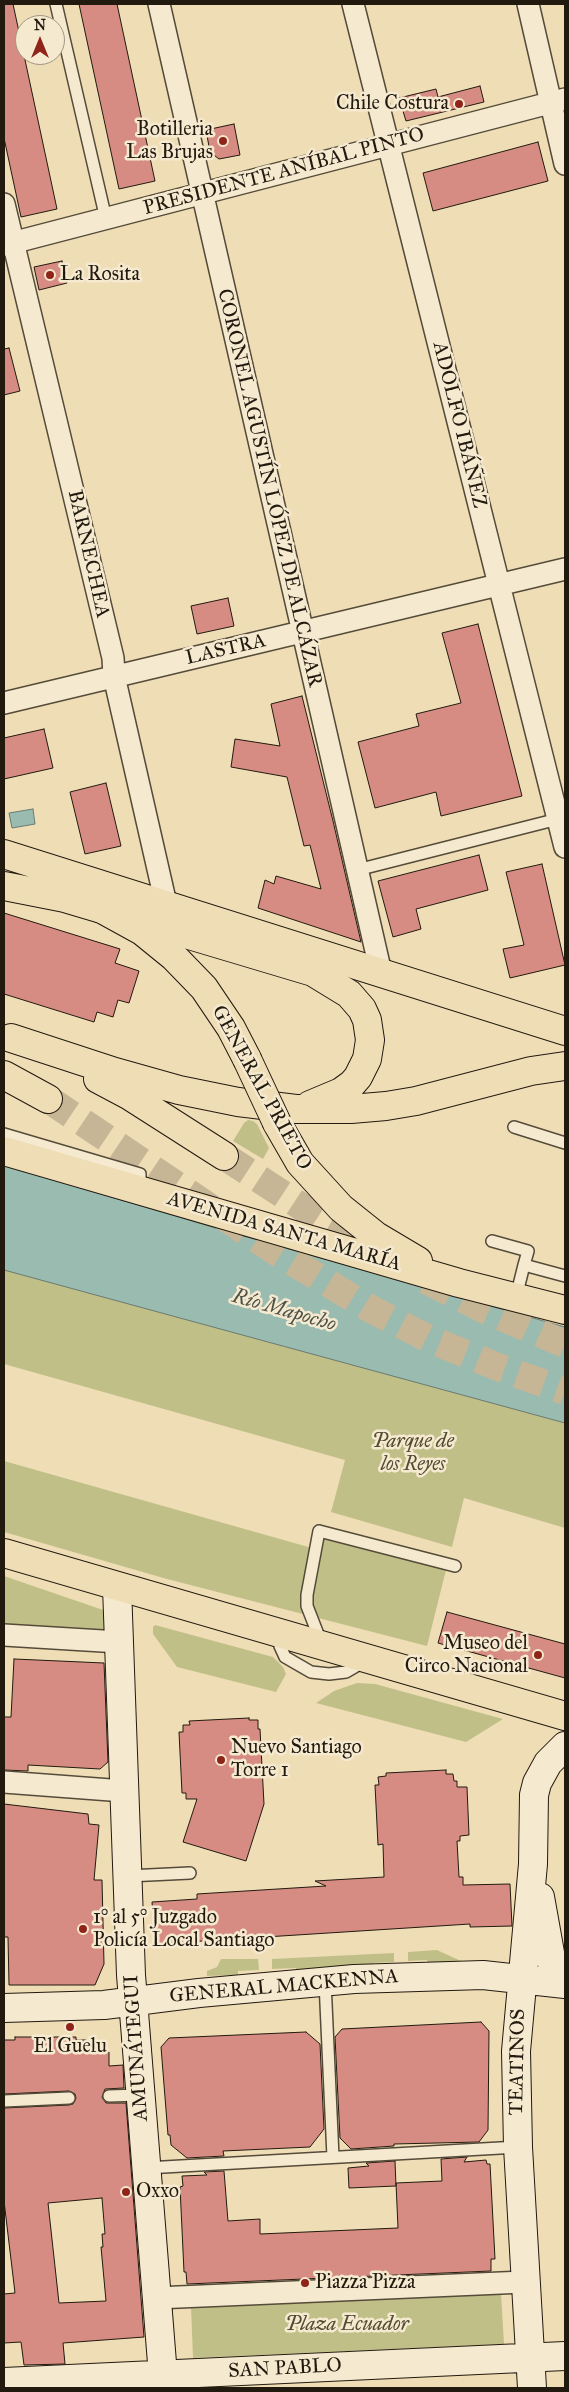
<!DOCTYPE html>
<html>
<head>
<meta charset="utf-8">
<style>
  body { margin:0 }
  #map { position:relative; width:569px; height:2392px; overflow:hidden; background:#efddb6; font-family:"IM FELL Great Primer",serif }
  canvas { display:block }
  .frame { position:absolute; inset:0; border:5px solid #221a0f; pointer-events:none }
  .north { position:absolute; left:15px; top:15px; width:50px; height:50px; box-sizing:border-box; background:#f5e9d0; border:1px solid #a19683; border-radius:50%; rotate:0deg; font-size:14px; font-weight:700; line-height:20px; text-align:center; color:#221a0f }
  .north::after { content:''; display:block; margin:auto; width:18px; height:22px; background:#8f2418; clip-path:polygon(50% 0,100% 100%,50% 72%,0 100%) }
</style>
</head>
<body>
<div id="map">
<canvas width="569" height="2392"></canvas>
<div class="frame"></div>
<div class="north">N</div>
</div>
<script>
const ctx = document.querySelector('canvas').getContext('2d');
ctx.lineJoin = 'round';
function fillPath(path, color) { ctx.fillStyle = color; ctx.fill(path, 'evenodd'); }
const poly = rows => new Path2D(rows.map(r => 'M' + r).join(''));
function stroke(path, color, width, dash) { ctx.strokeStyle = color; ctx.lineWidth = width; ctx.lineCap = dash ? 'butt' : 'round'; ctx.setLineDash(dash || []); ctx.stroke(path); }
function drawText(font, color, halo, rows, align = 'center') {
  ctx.font = font + ' "IM FELL Great Primer",serif'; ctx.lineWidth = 5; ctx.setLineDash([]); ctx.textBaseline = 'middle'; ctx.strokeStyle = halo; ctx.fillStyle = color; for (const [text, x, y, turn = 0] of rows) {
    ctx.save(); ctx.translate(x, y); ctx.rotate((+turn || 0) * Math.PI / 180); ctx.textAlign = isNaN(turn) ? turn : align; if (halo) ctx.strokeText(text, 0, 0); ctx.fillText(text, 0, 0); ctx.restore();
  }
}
fillPath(poly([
  [248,1120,253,1121,257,1124,269,1148,263,1159,233,1141,244,1123],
  [4,1168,565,1328,565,1528,464,1498,452,1547,331,1512,345,1460,4,1364],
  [4,1461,319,1550,324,1535,446,1570,427,1646,167,1579,4,1532],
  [4,1576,106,1611,110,1631,4,1626],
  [155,1625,273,1657,283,1667,286,1674,276,1692,177,1667,153,1634,153,1627],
  [357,1683,375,1684,503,1719,466,1742,316,1703,334,1691],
  [437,1950,463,1962,428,1964,427,1960,408,1961,408,1952],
  [394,1953,394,1962,374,1963,374,1967,296,1971,296,1968,272,1969,272,1959],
  [221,1959,258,1959,259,1970,238,1971,238,1975,207,1976,207,1971,217,1967],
  [501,2293,504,2344,193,2358,191,2307]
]), '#c1bf88');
const water = poly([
  [33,809,35,824,12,828,9,813,33,809],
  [4,1165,229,1232,565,1327,565,1423,4,1270,4,1165]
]);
fillPath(water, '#9abbb0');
stroke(water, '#6a7b70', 1);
const building = poly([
  [4,4,13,4,57,209,21,217,4,138,4,4],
  [79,4,117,4,155,181,119,189,79,4],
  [480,86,484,102,406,121,399,98,436,89,438,97,480,86],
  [234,124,240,155,219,159,210,152,206,130,234,124],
  [538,142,548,181,433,211,423,173,538,142],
  [62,261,67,283,39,290,34,267,62,261],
  [9,348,20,391,4,395,4,349,9,348],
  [228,598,234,626,197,634,191,606,228,598],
  [478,624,522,796,441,816,436,792,375,808,358,742,419,726,416,714,461,703,442,633,478,624],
  [302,696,333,821,361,942,258,908,265,880,274,884,276,876,321,889,310,845,304,846,287,777,231,767,235,739,280,746,271,704,302,696],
  [44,729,53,768,4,779,4,738,44,729],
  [106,783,121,846,85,854,70,792,106,783],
  [479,855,488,890,416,909,421,929,393,937,378,881,479,855],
  [542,864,565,965,510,978,503,949,524,945,506,872,542,864],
  [4,913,120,949,115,963,139,971,129,1003,118,1000,113,1017,97,1012,94,1022,4,994,4,913],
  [447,1612,565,1644,565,1678,438,1643,447,1612],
  [14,1659,104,1663,108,1762,100,1769,28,1765,28,1771,4,1770,4,1717,11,1717,14,1659],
  [249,1718,249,1720,258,1720,258,1729,260,1729,264,1804,246,1861,183,1842,197,1799,186,1799,186,1793,182,1793,179,1732,183,1732,183,1725,190,1725,189,1721,249,1718],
  [446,1770,446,1774,453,1774,454,1781,457,1781,457,1787,467,1787,469,1835,460,1836,460,1841,457,1841,459,1877,463,1877,463,1885,510,1884,512,1926,470,1927,470,1924,155,1944,152,1902,197,1899,197,1894,326,1886,315,1881,384,1877,383,1844,378,1845,375,1785,379,1785,378,1777,386,1776,386,1773,446,1770],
  [4,1804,88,1814,89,1824,99,1825,94,1880,102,1880,104,1964,95,1985,9,1985,8,1937,4,1937,4,1804],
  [481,2022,489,2031,488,2130,479,2142,394,2144,394,2146,351,2149,340,2138,335,2037,342,2029,481,2022],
  [306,2032,320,2044,324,2129,310,2147,223,2151,224,2156,187,2158,171,2145,170,2135,168,2135,161,2047,169,2038,306,2032],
  [15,2037,76,2037,76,2040,86,2040,86,2052,109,2052,109,2066,123,2065,124,2088,105,2089,102,2097,106,2103,126,2103,144,2337,63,2343,65,2364,24,2365,21,2342,4,2343,4,2294,15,2293,4,2201,4,2108,69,2105,73,2104,76,2098,75,2094,69,2091,4,2094,4,2040,15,2040,15,2037],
  [102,2198,105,2234,102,2234,103,2247,101,2247,106,2301,59,2303,48,2203,102,2198],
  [467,2157,464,2162,486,2160,487,2164,490,2164,495,2259,491,2259,491,2271,187,2284,186,2272,184,2272,180,2187,183,2186,182,2176,207,2175,204,2172,224,2171,228,2221,260,2219,260,2234,398,2228,396,2183,442,2181,441,2159,467,2157],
  [395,2161,396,2186,349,2188,348,2168,369,2166,366,2163,395,2161]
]);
fillPath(building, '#d68c82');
stroke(building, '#221a0f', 1);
stroke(poly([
  [48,1099,278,1253,369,1308,429,1339,503,1369,565,1391],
  [224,1156,319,1218,386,1257],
  [426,1280,483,1309,565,1344]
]), '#c6b695', 28, [28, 14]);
const lane = poly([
  [56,4,106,219],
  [357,870,558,819],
  [514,1127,565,1143],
  [4,1134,140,1174,140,1190],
  [492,1241,528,1251,524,1265,565,1276],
  [516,1297,524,1265],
  [279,1635,280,1646,285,1657,311,1672,329,1674,346,1672,365,1661],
  [321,1642,307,1606,307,1595,319,1531,455,1566],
  [128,1876,190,1873],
  [325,1982,333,2157],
  [109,2096,139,2095],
  [4,2101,69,2098],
  [146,2168,518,2147]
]);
const street = poly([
  [159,4,381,973],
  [353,4,565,847],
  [528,4,565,164],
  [4,204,113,658,114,676,166,904],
  [4,245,565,99],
  [4,703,565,569],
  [4,1635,119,1642],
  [4,1782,124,1791],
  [156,2298,524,2282]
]);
const secondary = poly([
  [117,1587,131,1975,164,2388],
  [540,1897,552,1964,565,1980],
  [4,2008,104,2005,199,1993,354,1979,483,1975,565,1984],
  [4,2382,565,2356],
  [532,2388,518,2147,516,2051,533,1864,534,1795,537,1783,548,1763,565,1746]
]);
const primary = poly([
  [4,854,565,1031],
  [4,886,65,898,102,909,142,931,174,957,204,988,231,1028,247,1059],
  [277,1123,300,1163,341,1208,376,1236,418,1261],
  [4,1151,459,1283,565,1310],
  [4,1553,565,1716]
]);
const highway = poly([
  [102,909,313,972,349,994,362,1009,367,1020,370,1040,367,1059,358,1077,352,1084,341,1092,310,1105],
  [11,1038,115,1072,179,1090,238,1102,296,1109,351,1109,386,1106,416,1101,531,1071,565,1066],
  [4,1075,48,1099],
  [98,1079,130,1096,224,1156]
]);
stroke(lane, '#554b39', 14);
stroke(street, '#554b39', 24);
stroke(secondary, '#221a0f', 30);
stroke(primary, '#221a0f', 30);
stroke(highway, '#221a0f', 30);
stroke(lane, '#f5e9d0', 11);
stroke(street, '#f5e9d0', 21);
stroke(secondary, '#f5e9d0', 28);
stroke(primary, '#efddb6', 28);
stroke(highway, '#efddb6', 28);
const primaryBridge = poly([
  [247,1059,277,1123]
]);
stroke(primaryBridge, '#221a0f', 30, []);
stroke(primaryBridge, '#efddb6', 28);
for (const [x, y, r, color] of [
  [459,104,5,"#8f2418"],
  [223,141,5,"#8f2418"],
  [50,275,5,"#8f2418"],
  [538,1655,5,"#8f2418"],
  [221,1760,5,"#8f2418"],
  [83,1929,5,"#8f2418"],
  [70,2027,5,"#8f2418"],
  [126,2192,5,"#8f2418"],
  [305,2283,5,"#8f2418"]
]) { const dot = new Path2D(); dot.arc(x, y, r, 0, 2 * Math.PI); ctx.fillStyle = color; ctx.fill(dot); stroke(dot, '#f5e9d0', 2); }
drawText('20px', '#221a0f', '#f5e9d0', [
  ["Chile Costura",449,104,"right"],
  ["Botilleria",213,130,"right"],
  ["Las Brujas",213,153,"right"],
  ["La Rosita",60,275],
  ["Museo del",528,1644,"right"],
  ["Circo Nacional",528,1667,"right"],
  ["Nuevo Santiago",231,1748],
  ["Torre 1",231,1771],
  ["1° al 5° Juzgado",93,1918],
  ["Policía Local Santiago",93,1941],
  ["El Guelu",70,2047,"center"],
  ["Oxxo",136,2192],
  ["Piazza Pizza",315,2283]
], 'left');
drawText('20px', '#221a0f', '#f5e9d0', [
  ["PRESIDENTE ANÍBAL PINTO",284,172,-15],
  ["ADOLFO IBÁÑEZ",459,425,76],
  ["CORONEL AGUSTÍN LÓPEZ DE ALCÁZAR",269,488,77],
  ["BARNECHEA",88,554,77],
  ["LASTRA",226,650,-13],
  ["GENERAL PRIETO",261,1088,61],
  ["AVENIDA SANTA MARÍA",284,1232,16],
  ["GENERAL MACKENNA",284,1987,-5],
  ["AMUNÁTEGUI",137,2048,-94],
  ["TEATINOS",518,2062,-89],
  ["SAN PABLO",285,2369,-3]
]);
drawText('italic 20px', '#524c33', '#f5e9d0', [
  ["Parque de",413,1442],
  ["los Reyes",413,1465],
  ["Plaza Ecuador",347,2325]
]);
drawText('italic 21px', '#4c5247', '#f5e9d0', [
  ["Río Mapocho",284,1311,16]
]);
</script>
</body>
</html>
